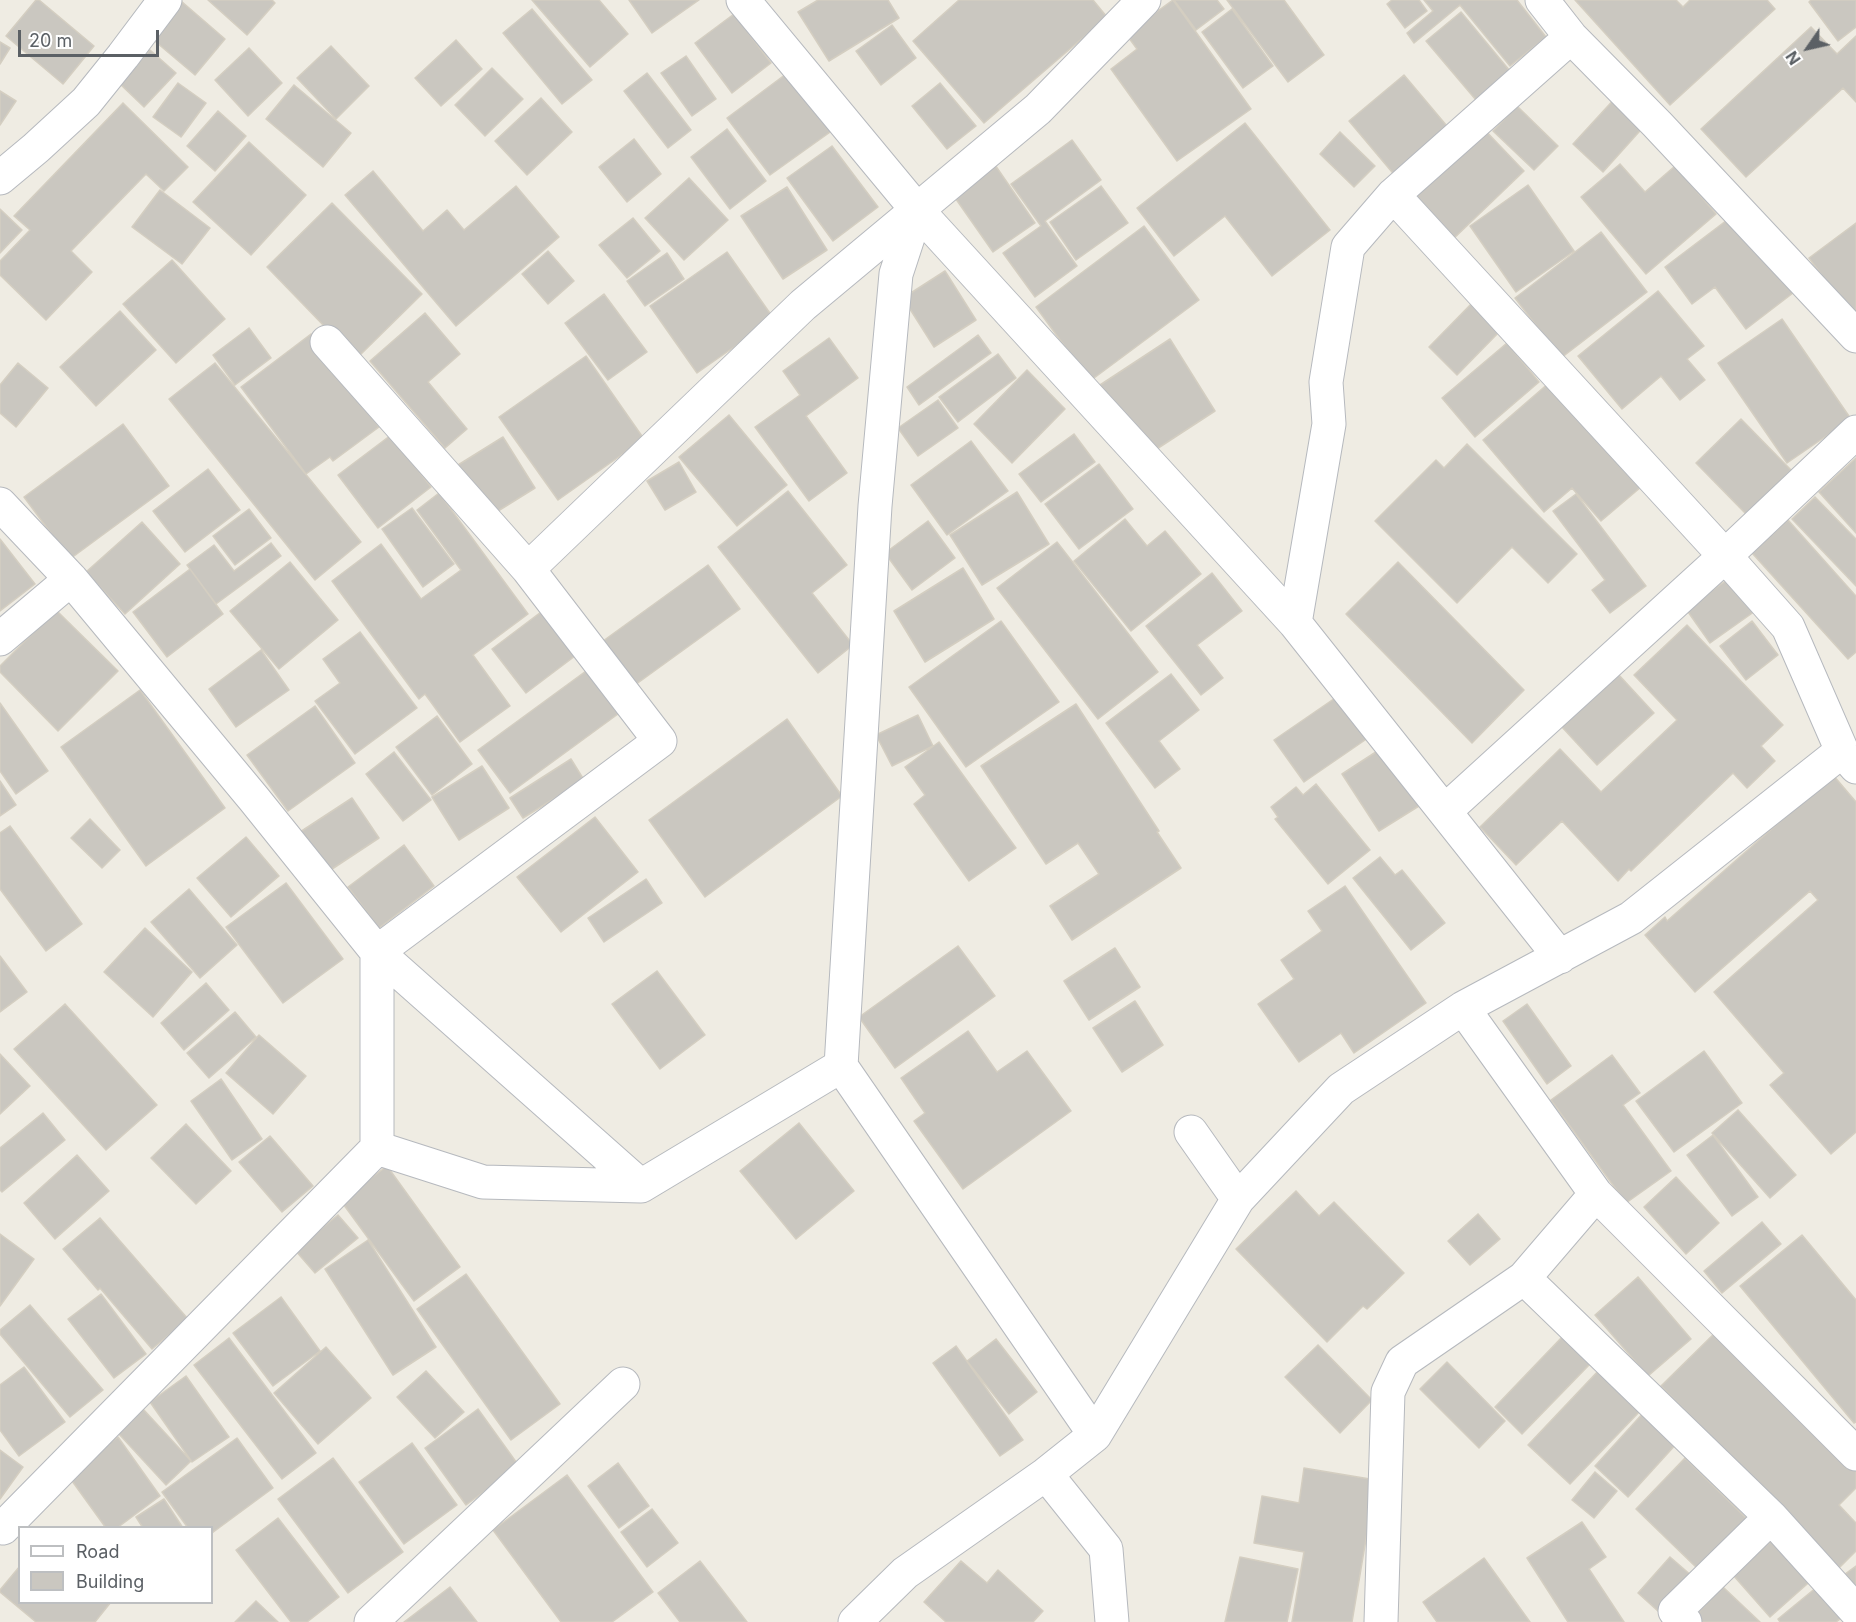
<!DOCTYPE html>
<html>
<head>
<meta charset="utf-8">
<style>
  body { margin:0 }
  #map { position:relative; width:1856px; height:1622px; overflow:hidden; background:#efece3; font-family:Inter,sans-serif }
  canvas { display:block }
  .legend { position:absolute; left:18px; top:1526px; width:195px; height:78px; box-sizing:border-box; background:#fff; border:2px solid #bdbfc1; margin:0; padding:8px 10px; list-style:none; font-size:18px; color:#5b6065 }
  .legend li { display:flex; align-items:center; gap:12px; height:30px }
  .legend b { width:30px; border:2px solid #bdbfc1 }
  .north { position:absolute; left:1778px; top:18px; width:60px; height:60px; -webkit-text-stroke:4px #fff; paint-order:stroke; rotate:236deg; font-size:16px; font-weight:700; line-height:24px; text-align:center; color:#5b6065 }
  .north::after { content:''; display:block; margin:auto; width:21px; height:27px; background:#5b6065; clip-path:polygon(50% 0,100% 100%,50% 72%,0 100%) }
  .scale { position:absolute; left:18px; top:30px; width:141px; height:27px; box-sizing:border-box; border:3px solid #5b6065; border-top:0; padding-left:8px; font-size:18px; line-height:21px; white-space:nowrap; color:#5b6065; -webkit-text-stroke:4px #fff; paint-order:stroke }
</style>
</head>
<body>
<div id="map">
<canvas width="1856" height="1622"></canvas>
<ul class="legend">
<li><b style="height:8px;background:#fff"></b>Road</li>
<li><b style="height:16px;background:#cac7c0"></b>Building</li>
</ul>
<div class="north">N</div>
<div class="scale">20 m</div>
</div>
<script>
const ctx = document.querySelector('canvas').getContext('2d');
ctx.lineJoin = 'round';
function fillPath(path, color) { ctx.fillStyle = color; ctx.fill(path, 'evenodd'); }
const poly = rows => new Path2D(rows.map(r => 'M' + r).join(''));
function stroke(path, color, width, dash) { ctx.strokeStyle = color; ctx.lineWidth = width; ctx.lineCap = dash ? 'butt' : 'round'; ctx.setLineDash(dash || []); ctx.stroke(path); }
const building = poly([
  [36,0,39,0,94,46,63,84,6,36,36,0],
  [208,0,272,0,275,3,247,35,208,0],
  [532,0,599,0,628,34,590,67,532,0],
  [629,0,699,0,652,33,629,0],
  [818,0,888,0,899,18,829,61,798,12,818,0],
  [959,0,1093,0,1107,17,984,123,913,41,959,0],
  [1173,0,1251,109,1177,161,1111,69,1137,49,1126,34,1173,0],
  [1174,0,1217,0,1224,9,1196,30,1174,0],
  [1227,0,1284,0,1324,55,1288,82,1227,0],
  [1392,0,1419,0,1427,11,1405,28,1387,4,1392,0],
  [1424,0,1517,0,1546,37,1510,66,1460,5,1414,43,1407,33,1433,11,1424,0],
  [1575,0,1676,0,1683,7,1690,0,1767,0,1775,9,1670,105,1575,0],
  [1811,0,1856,0,1856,27,1838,41,1809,2,1811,0],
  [181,1,225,39,195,75,150,37,181,1],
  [532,9,592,80,562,104,503,33,532,9],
  [1232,9,1273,66,1243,88,1202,32,1232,9],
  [1461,12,1510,71,1476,100,1426,41,1461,12],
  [734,14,771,63,732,93,695,43,734,14],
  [892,25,916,58,881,85,856,51,892,25],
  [1811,27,1837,54,1856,36,1856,102,1843,88,1746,177,1701,129,1811,27],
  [456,40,482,69,441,106,415,78,456,40],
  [0,42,10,48,0,64,0,42],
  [331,46,369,86,336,119,297,78,331,46],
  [249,48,282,83,248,116,215,80,249,48],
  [150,50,176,73,144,107,119,83,150,50],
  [686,56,716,99,692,116,661,73,686,56],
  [492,68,523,99,485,136,455,105,492,68],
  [790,71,833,130,770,175,727,118,790,71],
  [647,73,691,130,668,148,624,91,647,73],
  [1404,75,1452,132,1397,178,1349,121,1404,75],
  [178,83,206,103,181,137,153,117,178,83],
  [940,83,976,126,947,149,912,106,940,83],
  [294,85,351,133,323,167,266,119,294,85],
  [0,91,16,101,0,125,0,91],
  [1618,95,1647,123,1603,172,1573,144,1618,95],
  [541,98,572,132,527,175,495,141,541,98],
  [123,103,188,167,164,191,146,174,71,251,92,272,46,320,0,275,0,261,30,230,14,216,123,103],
  [1517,106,1558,146,1534,170,1493,131,1517,106],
  [218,111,246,136,215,171,187,146,218,111],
  [1245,123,1330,230,1272,276,1225,216,1174,256,1137,208,1245,123],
  [1480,125,1524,171,1449,243,1406,197,1480,125],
  [727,129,766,181,730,209,691,157,727,129],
  [1340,132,1375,166,1354,187,1320,154,1340,132],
  [634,139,661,174,627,202,599,167,634,139],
  [1072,140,1101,180,1045,221,1077,266,1035,297,1003,253,1041,226,1011,184,1072,140],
  [249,142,306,195,251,255,193,202,249,142],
  [832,146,878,207,833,241,787,178,832,146],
  [993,162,1035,223,993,252,951,192,993,162],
  [1620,164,1645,192,1675,166,1716,214,1646,274,1581,197,1620,164],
  [373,171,423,231,447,210,464,230,516,186,559,237,456,326,345,195,373,171],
  [689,178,728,220,684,260,645,218,689,178],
  [1528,185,1574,251,1516,292,1470,226,1528,185],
  [1101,186,1128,223,1076,260,1050,222,1101,186],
  [787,187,827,250,783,279,741,216,787,187],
  [160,190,210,228,182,264,132,227,160,190],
  [332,203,422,294,356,359,267,267,332,203],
  [0,209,22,230,0,253,0,209],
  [1735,214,1793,293,1746,329,1715,287,1692,304,1665,267,1735,214],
  [633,218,660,251,627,278,599,245,633,218],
  [1856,223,1856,321,1809,258,1856,223],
  [1144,226,1199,300,1090,381,1036,307,1144,226],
  [1601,232,1647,292,1561,358,1515,298,1601,232],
  [548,251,574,281,548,304,522,274,548,251],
  [727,252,774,319,697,373,650,306,727,252],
  [667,253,684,279,645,306,627,281,667,253],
  [172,260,225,319,176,363,123,304,172,260],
  [945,271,976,320,934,347,903,298,945,271],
  [1658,291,1704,346,1687,359,1705,380,1680,400,1661,376,1622,409,1578,356,1658,291],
  [604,294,647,352,608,380,565,323,604,294],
  [1475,300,1504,327,1457,375,1429,347,1475,300],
  [120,311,156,350,96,406,60,367,120,311],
  [425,313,460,354,428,382,467,429,445,448,370,361,425,313],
  [1782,319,1851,419,1787,463,1718,363,1782,319],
  [249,328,271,358,235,385,213,355,249,328],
  [311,334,379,427,333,461,330,457,306,474,241,387,311,334],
  [978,335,991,353,919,405,907,387,978,335],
  [829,338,858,378,806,416,847,473,809,501,755,427,800,395,783,371,829,338],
  [1170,339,1215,411,1146,456,1100,385,1170,339],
  [1507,343,1539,382,1475,437,1442,398,1507,343],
  [998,354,1016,378,958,422,939,397,998,354],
  [586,356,644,439,558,500,499,417,586,356],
  [18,363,48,388,16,427,0,413,0,385,18,363],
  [215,363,361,542,315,580,169,399,215,363],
  [1027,370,1065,409,1012,463,974,424,1027,370],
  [1550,382,1641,487,1601,521,1572,488,1544,512,1483,440,1550,382],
  [938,400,958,428,918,456,898,428,938,400],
  [729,415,787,485,737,526,679,457,729,415],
  [1741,419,1791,470,1746,514,1696,463,1741,419],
  [123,424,169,486,70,559,24,497,123,424],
  [1074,434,1095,462,1041,502,1019,474,1074,434],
  [391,435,431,487,378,528,338,475,391,435],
  [503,437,535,488,490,516,458,465,503,437],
  [971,441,1008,491,947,535,911,485,971,441],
  [1467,444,1577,554,1548,583,1512,547,1457,603,1375,521,1436,460,1444,468,1467,444],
  [1856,458,1856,533,1819,492,1856,458],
  [679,462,696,492,665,510,647,481,679,462],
  [1099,464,1133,509,1079,549,1045,504,1099,464],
  [208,469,240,510,185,552,153,511,208,469],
  [788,491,847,565,812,593,853,645,818,673,718,547,788,491],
  [1017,492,1049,544,982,585,950,535,1017,492],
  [439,493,528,614,473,655,510,706,460,742,425,694,419,699,332,581,381,544,421,599,461,570,417,510,439,493],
  [1576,494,1646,586,1610,613,1592,590,1605,580,1553,511,1576,494],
  [1815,497,1856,539,1856,586,1792,519,1815,497],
  [412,508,454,564,423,587,382,529,412,508],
  [249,509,271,538,235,565,213,536,249,509],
  [1125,519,1147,546,1165,531,1201,574,1131,631,1074,561,1125,519],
  [1788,520,1856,596,1856,652,1848,659,1752,553,1788,520],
  [928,521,955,558,912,590,885,553,928,521],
  [142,522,180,564,125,614,86,572,142,522],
  [0,539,35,584,0,611,0,539],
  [1057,542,1158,672,1098,719,997,588,1057,542],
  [271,543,281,556,216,604,187,565,214,545,234,571,271,543],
  [290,562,338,620,279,669,230,611,290,562],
  [1398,562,1524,690,1472,743,1346,614,1398,562],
  [708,565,740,609,635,685,603,641,708,565],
  [963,568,994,619,925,662,894,611,963,568],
  [190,569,223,614,167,657,133,612,190,569],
  [1212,573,1242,611,1197,645,1223,678,1201,695,1146,626,1212,573],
  [1734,575,1758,609,1710,643,1686,609,1734,575],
  [56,610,118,671,58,731,0,672,0,666,56,610],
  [541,612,575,656,526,693,492,649,541,612],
  [1001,621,1059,702,966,767,909,687,1001,621],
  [1752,621,1778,655,1746,680,1720,646,1752,621],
  [1687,625,1783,725,1761,746,1775,761,1747,788,1733,773,1631,871,1629,869,1618,881,1562,821,1516,865,1480,827,1560,749,1601,792,1677,720,1634,675,1687,625],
  [360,632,417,708,355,754,315,701,340,683,323,659,360,632],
  [261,650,289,690,236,727,209,689,261,650],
  [586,671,618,714,510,793,478,750,586,671],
  [1171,674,1199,710,1159,741,1180,769,1155,788,1106,723,1171,674],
  [1618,674,1654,713,1597,765,1561,726,1618,674],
  [140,690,225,808,146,866,61,747,140,690],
  [1338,696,1368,738,1304,782,1274,740,1338,696],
  [0,703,48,771,16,794,0,771,0,703],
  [1076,704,1159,831,1157,832,1181,868,1072,940,1050,906,1099,874,1078,843,1046,864,981,766,1076,704],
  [315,706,355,763,288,811,247,755,315,706],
  [918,715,933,746,892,766,876,735,918,715],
  [437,716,472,764,432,795,396,747,437,716],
  [787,719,842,796,705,897,649,820,787,719],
  [939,742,1016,848,969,881,914,804,925,795,905,767,939,742],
  [1382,748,1419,806,1379,831,1342,774,1382,748],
  [394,752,431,800,403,821,366,774,394,752],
  [571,759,584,780,523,818,510,798,571,759],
  [482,766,509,808,459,840,432,797,482,766],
  [1833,775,1856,802,1856,1132,1831,1154,1770,1085,1784,1073,1714,992,1818,900,1810,891,1695,992,1645,935,1665,917,1667,921,1833,775],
  [0,781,16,805,0,816,0,781],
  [1316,784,1370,850,1328,884,1275,819,1278,817,1271,807,1296,787,1303,795,1316,784],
  [352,798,379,838,323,875,297,834,352,798],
  [595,817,638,872,561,932,517,877,595,817],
  [90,819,120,850,102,868,71,838,90,819],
  [10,826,82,924,46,951,0,889,0,833,10,826],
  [246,837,279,876,231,917,197,878,246,837],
  [404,845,434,886,379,928,348,887,404,845],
  [1380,857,1395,875,1402,870,1445,923,1411,950,1353,878,1380,857],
  [646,879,662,903,604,942,588,918,646,879],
  [286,883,343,959,283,1003,226,927,286,883],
  [1345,886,1426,1003,1354,1053,1341,1033,1299,1062,1258,1004,1294,979,1281,960,1322,931,1308,911,1345,886],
  [189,889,237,945,200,978,151,922,189,889],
  [145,928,192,972,153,1017,104,972,145,928],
  [958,946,995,996,895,1068,859,1017,958,946],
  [1115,948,1140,987,1089,1020,1064,981,1115,948],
  [0,956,27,992,0,1012,0,956],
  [657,971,705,1035,660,1069,612,1004,657,971],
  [206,983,229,1010,184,1050,161,1023,206,983],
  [1135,1001,1163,1045,1122,1072,1093,1028,1135,1001],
  [65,1004,157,1105,106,1150,14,1049,65,1004],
  [1527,1004,1571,1066,1547,1084,1503,1021,1527,1004],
  [235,1012,256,1037,209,1078,187,1053,235,1012],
  [968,1031,997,1072,1027,1051,1071,1111,963,1189,914,1121,925,1113,901,1078,968,1031],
  [259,1035,306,1076,273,1114,226,1073,259,1035],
  [1704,1051,1742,1103,1674,1152,1636,1101,1704,1051],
  [0,1054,30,1086,0,1114,0,1054],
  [1612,1055,1640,1093,1623,1105,1671,1171,1626,1203,1551,1100,1612,1055],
  [221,1079,262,1139,232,1160,191,1101,221,1079],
  [1738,1110,1796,1175,1770,1198,1712,1133,1738,1110],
  [43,1113,65,1140,2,1192,0,1190,0,1148,43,1113],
  [799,1123,854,1191,796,1239,740,1171,799,1123],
  [186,1124,231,1171,196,1204,151,1158,186,1124],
  [1713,1135,1758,1197,1732,1216,1687,1155,1713,1135],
  [270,1136,313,1186,282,1212,239,1162,270,1136],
  [77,1155,109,1191,55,1239,24,1203,77,1155],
  [387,1166,460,1267,414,1301,341,1201,387,1166],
  [1676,1177,1719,1223,1686,1254,1644,1207,1676,1177],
  [1296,1191,1319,1216,1334,1202,1404,1273,1367,1309,1363,1306,1327,1342,1236,1249,1296,1191],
  [1478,1214,1500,1239,1470,1265,1448,1241,1478,1214],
  [338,1215,358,1238,315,1273,295,1250,338,1215],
  [100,1218,188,1319,152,1349,100,1288,98,1290,63,1249,100,1218],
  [1762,1222,1781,1244,1722,1293,1704,1271,1762,1222],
  [0,1234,34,1259,0,1306,0,1234],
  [1802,1235,1856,1300,1856,1422,1854,1423,1740,1286,1802,1235],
  [368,1240,436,1347,393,1375,325,1269,368,1240],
  [466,1274,560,1404,511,1440,417,1309,466,1274],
  [1638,1277,1691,1339,1648,1376,1595,1315,1638,1277],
  [101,1294,146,1354,114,1378,68,1319,101,1294],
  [281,1297,320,1351,273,1386,233,1333,281,1297],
  [30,1305,103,1390,70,1417,0,1334,0,1330,30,1305],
  [1724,1324,1856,1457,1856,1488,1839,1505,1856,1523,1856,1551,1836,1571,1776,1503,1661,1386,1724,1324],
  [1563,1336,1591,1363,1522,1434,1495,1407,1563,1336],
  [229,1338,316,1453,282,1479,194,1365,229,1338],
  [996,1339,1037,1392,1009,1414,967,1361,996,1339],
  [1318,1345,1372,1400,1340,1433,1285,1377,1318,1345],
  [956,1346,1023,1440,1000,1456,933,1363,956,1346],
  [326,1347,371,1398,318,1444,274,1393,326,1347],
  [1447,1362,1505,1421,1479,1448,1420,1389,1447,1362],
  [24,1367,65,1422,19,1456,0,1430,0,1385,24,1367],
  [1600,1369,1642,1409,1570,1484,1528,1445,1600,1369],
  [426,1371,464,1412,435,1438,397,1397,426,1371],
  [186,1376,229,1437,192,1462,150,1402,186,1376],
  [143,1409,191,1461,166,1485,118,1433,143,1409],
  [478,1409,519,1466,466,1505,425,1448,478,1409],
  [1645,1411,1678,1442,1628,1497,1595,1466,1645,1411],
  [118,1437,160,1496,117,1528,106,1528,67,1474,118,1437],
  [237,1438,273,1488,212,1533,212,1528,188,1528,162,1492,237,1438],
  [412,1443,457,1505,404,1544,359,1482,412,1443],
  [0,1450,23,1467,0,1499,0,1450],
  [333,1458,403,1552,348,1593,278,1499,333,1458],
  [1685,1458,1748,1520,1699,1570,1636,1509,1685,1458],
  [618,1463,649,1506,619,1528,588,1486,618,1463],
  [1304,1468,1376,1480,1352,1622,1292,1622,1304,1552,1254,1543,1262,1496,1299,1503,1304,1468],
  [1595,1472,1617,1491,1594,1518,1572,1500,1595,1472],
  [567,1475,653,1592,612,1622,561,1622,493,1530,567,1475],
  [164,1499,183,1528,143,1528,136,1517,164,1499],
  [652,1509,678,1543,647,1567,621,1532,652,1509],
  [278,1518,339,1597,307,1622,291,1622,236,1550,278,1518],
  [1582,1522,1606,1557,1589,1569,1624,1622,1568,1622,1527,1558,1582,1522],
  [1778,1535,1815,1577,1770,1617,1733,1575,1778,1535],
  [1240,1557,1298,1569,1287,1622,1225,1622,1240,1557],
  [1670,1557,1692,1576,1659,1612,1638,1593,1670,1557],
  [1484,1558,1530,1622,1437,1622,1423,1602,1484,1558],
  [700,1561,747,1622,680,1622,658,1593,700,1561],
  [961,1561,987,1583,998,1570,1043,1611,1033,1622,946,1622,924,1602,961,1561],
  [20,1566,20,1602,111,1602,95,1622,36,1622,0,1592,0,1590,20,1566],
  [1856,1566,1856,1587,1845,1574,1856,1566],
  [1823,1582,1848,1613,1836,1622,1780,1622,1778,1619,1823,1582],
  [450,1587,477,1622,404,1622,450,1587],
  [1723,1587,1760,1622,1693,1622,1691,1620,1723,1587],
  [256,1601,278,1622,235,1622,256,1601]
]);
fillPath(building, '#cac7c0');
stroke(building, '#d4cec1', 1.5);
const street = poly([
  [743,0,917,210,1038,109,1144,0],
  [1542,0,1571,37,1657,124,1856,336],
  [0,178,36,148,86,102,123,56,165,0],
  [1393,195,1725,556,1788,627,1842,751,1856,767],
  [917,210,1295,623],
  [0,504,71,579,254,799,377,952,641,1186,841,1066],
  [528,569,803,305,917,210,896,274,875,506,841,1066,1095,1435],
  [0,639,71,579],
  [1445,811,1725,556,1856,432],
  [1560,957,1295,623,1329,424,1326,382,1348,247,1393,195,1571,37],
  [1463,1008,1596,1194,1856,1454],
  [1191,1132,1238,1199],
  [377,1148,483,1182,641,1186],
  [1524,1278,1771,1517,1856,1611],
  [1046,1474,1106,1549,1112,1622],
  [0,1526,3,1528,377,1148,377,952,660,741,528,569,327,342],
  [371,1622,623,1384],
  [855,1622,905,1573,1046,1474,1095,1435,1238,1199,1341,1089,1463,1008,1631,918,1842,751],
  [1381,1622,1388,1392,1402,1362,1524,1278,1596,1194],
  [1685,1622,1675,1611,1771,1517]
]);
stroke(street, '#b6b9be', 35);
stroke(street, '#fff', 33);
</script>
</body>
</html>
